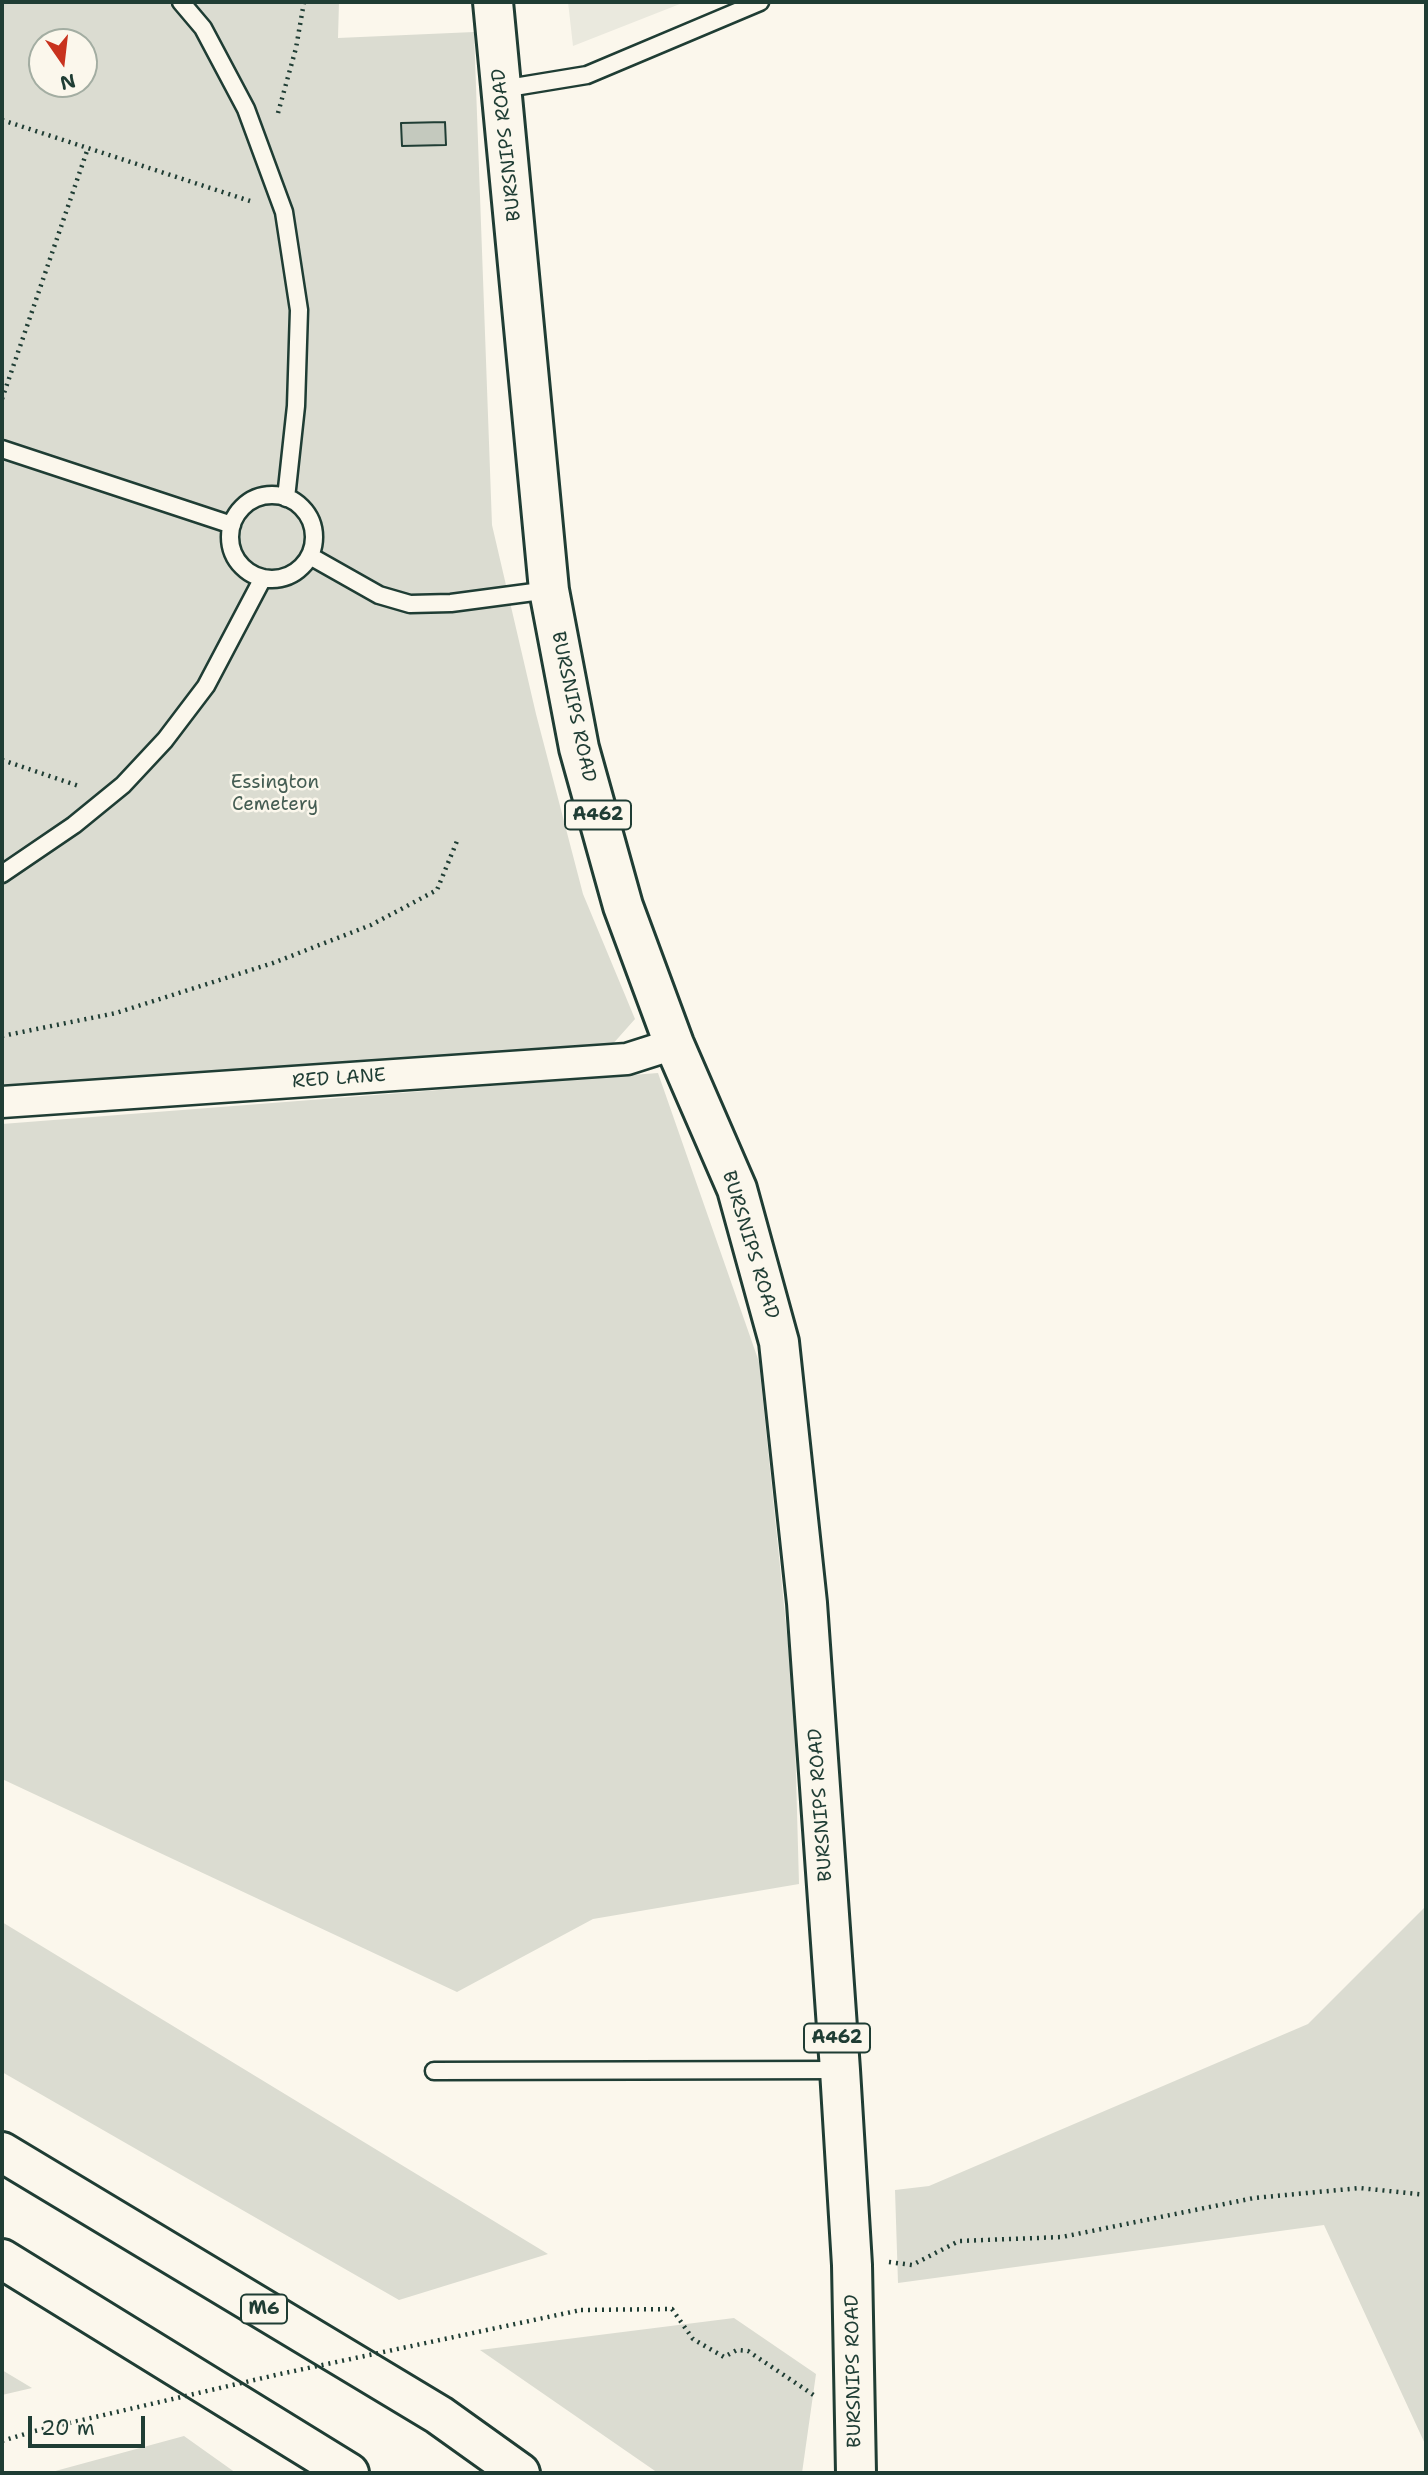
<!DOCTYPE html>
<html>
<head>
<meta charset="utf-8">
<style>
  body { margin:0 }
  #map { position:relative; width:1428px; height:2475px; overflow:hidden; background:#fbf7ec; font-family:"Shantell Sans",sans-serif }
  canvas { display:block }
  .frame { position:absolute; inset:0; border:4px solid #1f3d34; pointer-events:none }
  .north { position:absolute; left:28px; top:28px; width:70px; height:70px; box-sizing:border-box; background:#fbf7ec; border:2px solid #a3ada2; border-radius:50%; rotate:166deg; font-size:19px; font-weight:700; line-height:28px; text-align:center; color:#1f3d34 }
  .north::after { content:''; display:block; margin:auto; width:24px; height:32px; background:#c8321e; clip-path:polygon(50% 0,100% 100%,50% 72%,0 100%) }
  .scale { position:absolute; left:28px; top:2416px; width:117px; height:32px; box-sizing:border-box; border:4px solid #1f3d34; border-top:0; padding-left:9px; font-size:21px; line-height:24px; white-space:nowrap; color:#1f3d34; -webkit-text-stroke:5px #fbf7ec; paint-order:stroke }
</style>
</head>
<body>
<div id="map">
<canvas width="1428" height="2475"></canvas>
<div class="frame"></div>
<div class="north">N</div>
<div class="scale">20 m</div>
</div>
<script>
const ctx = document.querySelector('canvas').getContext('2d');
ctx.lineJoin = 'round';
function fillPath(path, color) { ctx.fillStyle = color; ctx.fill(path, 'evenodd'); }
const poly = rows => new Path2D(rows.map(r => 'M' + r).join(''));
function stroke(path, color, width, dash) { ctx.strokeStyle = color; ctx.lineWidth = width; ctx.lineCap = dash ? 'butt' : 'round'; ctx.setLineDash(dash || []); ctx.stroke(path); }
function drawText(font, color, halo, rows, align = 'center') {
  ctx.font = font + ' "Shantell Sans",sans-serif'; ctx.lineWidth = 5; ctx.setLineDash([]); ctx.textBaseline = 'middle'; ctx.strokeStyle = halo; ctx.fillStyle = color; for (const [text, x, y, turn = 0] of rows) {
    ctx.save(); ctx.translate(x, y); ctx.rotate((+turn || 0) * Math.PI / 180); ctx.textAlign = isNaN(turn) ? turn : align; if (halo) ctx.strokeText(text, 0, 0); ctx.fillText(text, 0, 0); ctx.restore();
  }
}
fillPath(poly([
  [568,2,685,2,573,46]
]), '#eae9de');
fillPath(poly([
  [2,2,339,2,338,38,474,32,492,525,536,714,583,894,635,1019,611,1046,2,1085],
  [42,42,84,42,84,84,42,84],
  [658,1073,759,1362,794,1702,799,1884,593,1919,457,1992,2,1779,2,1124],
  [1426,1906,1426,2446,1324,2225,898,2283,895,2190,929,2186,1308,2024],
  [2,1922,548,2254,399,2300,2,2072],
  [734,2318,816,2374,802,2473,658,2473,480,2350],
  [2,2370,32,2388,2,2395],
  [184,2436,236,2473,48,2473]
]), '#dbdcd1');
const building = poly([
  [445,122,446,145,402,146,401,123,445,122]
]);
fillPath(building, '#c4c9be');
stroke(building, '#1f3d34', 2);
const lane = poly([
  [181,2,203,28,246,109,284,212,299,310,296,406,286,498],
  [502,89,587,75,760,2],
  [2,449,232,525],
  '230 537a42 42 0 1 1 84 0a42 42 0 1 1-84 0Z',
  [310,556,379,595,410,604,451,603,549,590],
  [2,874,74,825,123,785,165,740,206,686,263,578],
  [434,2071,840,2070]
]);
const street = poly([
  [2,1102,627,1059,674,1044]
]);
const primary = poly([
  [493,2,549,590,579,748,623,906,674,1044,737,1189,779,1342,807,1603,840,2070,852,2265,856,2473]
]);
const highway = poly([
  [2,2152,439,2415,520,2473],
  [2,2259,349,2473]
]);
stroke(lane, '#1f3d34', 21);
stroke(street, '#1f3d34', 35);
stroke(primary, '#1f3d34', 44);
stroke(highway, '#1f3d34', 44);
stroke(poly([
  [278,113,296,48,304,2],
  [2,120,250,201],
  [2,399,88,148],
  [2,760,79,786],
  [2,1036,116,1013,273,963,371,925,437,890,457,841],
  [889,2262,912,2265,959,2241,1062,2237,1254,2198,1360,2188,1426,2195],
  [581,2310,672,2309,693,2339,724,2357,737,2350,748,2351,815,2396],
  [2,2441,35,2431]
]), '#1f3d34', 4.5, [2, 5]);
stroke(lane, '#fbf7ec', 16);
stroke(street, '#fbf7ec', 30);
stroke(primary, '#fbf7ec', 38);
stroke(highway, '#fbf7ec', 38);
stroke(poly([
  [35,2431,280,2374,581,2310]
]), '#1f3d34', 4.5, [2, 5]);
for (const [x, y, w] of [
  [598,815,66],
  [837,2038,66],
  [264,2309,46]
]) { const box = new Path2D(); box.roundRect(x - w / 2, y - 14.5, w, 29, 5); ctx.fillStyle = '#fbf7ec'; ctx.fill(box); stroke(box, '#1f3d34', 2); }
drawText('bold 18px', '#1f3d34', null, [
  ["A462",598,815],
  ["A462",837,2038],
  ["M6",264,2309]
]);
drawText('19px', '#1f3d34', '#fbf7ec', [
  ["BURSNIPS ROAD",507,145,-96],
  ["BURSNIPS ROAD",573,707,78],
  ["RED LANE",339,1079,-4],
  ["BURSNIPS ROAD",750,1245,73],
  ["BURSNIPS ROAD",821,1805,-94],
  ["BURSNIPS ROAD",854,2371,-91]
]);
drawText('19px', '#455d53', '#fbf7ec', [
  ["Essington",275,783],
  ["Cemetery",275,805]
]);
</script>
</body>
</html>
